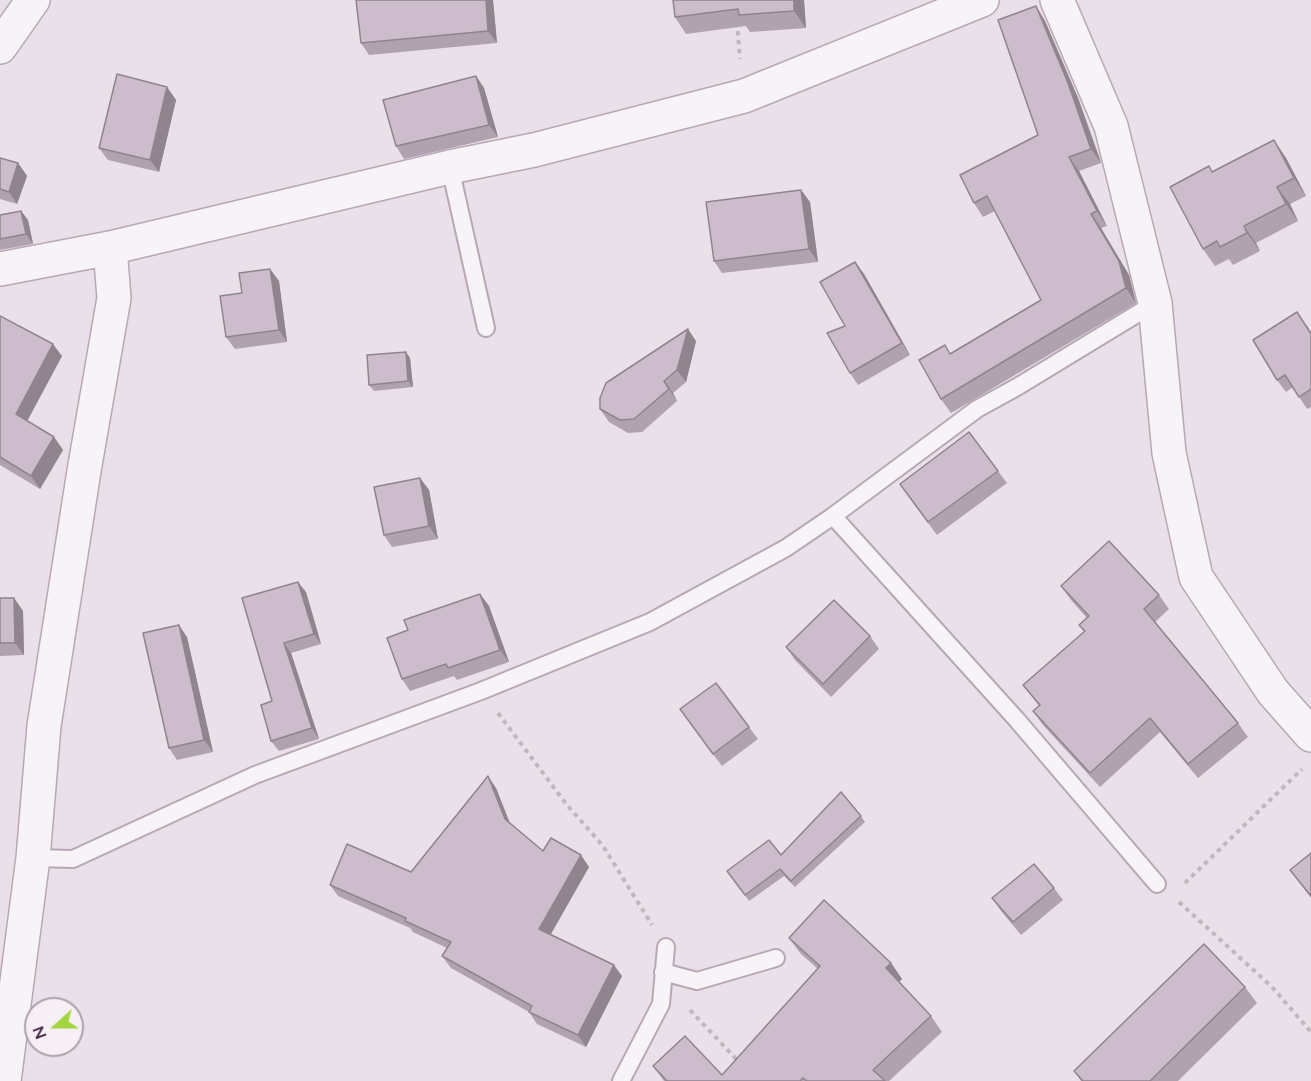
<!DOCTYPE html>
<html>
<head>
<meta charset="utf-8">
<style>
  body { margin:0 }
  #map { position:relative; width:1311px; height:1081px; overflow:hidden; background:#e9e0e9; font-family:Lato,sans-serif }
  canvas { display:block }
  .north { position:absolute; left:24px; top:997px; width:60px; height:60px; box-sizing:border-box; background:#f7eff6; border:2px solid #af9fad; border-radius:50%; rotate:249deg; font-size:16px; font-weight:700; line-height:24px; text-align:center; color:#42273f }
  .north::after { content:''; display:block; margin:auto; width:21px; height:27px; background:#a3d53e; clip-path:polygon(50% 0,100% 100%,50% 72%,0 100%) }
</style>
</head>
<body>
<div id="map">
<canvas width="1311" height="1081"></canvas>
<div class="north">N</div>
</div>
<script>
const ctx = document.querySelector('canvas').getContext('2d');
ctx.lineJoin = 'round';
const poly = rows => new Path2D(rows.map(r => 'M' + r).join(''));
function stroke(path, color, width, dash) { ctx.strokeStyle = color; ctx.lineWidth = width; ctx.lineCap = dash ? 'butt' : 'round'; ctx.setLineDash(dash || []); ctx.stroke(path); }
function fillPath(path, color) { ctx.fillStyle = color; ctx.fill(path, 'evenodd'); }
const lane = poly([
  [450,167,486,328],
  [833,516,1017,720,1157,884],
  [33,858,73,859,255,775,481,691,650,622,786,548,833,516,977,409,1017,387,1155,303],
  [663,972,697,981,776,958],
  [621,1081,661,1004,666,947]
]);
const street = poly([
  [1057,0,1111,126,1155,303,1169,453,1196,577,1273,692,1311,735],
  [0,47,33,0],
  [0,269,110,248,450,167,534,150,744,96,982,0],
  [4,1081,33,858,44,726,84,471,114,298,110,248]
]);
stroke(lane, '#b7a8b6', 20);
stroke(street, '#b7a8b6', 36);
stroke(poly([
  [737,22,740,59],
  [498,713,567,805,603,846,652,925],
  [1185,883,1302,769],
  [1179,902,1272,987,1311,1032],
  [690,1010,738,1061]
]), '#c1b6c0', 4, [4.5, 4.5]);
stroke(lane, '#f7f3f7', 16);
stroke(street, '#f7f3f7', 33);
fillPath(poly([
  [356,0,493,0,497,43,369,55,361,43],
  [673,0,804,0,806,28,750,32,746,26,686,34,675,17],
  [1036,6,1045,21,1078,98,1100,159,1101,163,1079,171,1107,226,1101,228,1129,275,1136,303,951,413,941,399,951,353,1041,300,995,211,983,217,974,203,1038,135],
  [476,76,484,88,498,137,404,159,396,146],
  [167,87,176,100,159,172,108,160,99,148],
  [1274,140,1286,158,1306,196,1290,204,1298,221,1256,243,1260,251,1233,265,1229,259,1215,266,1203,249,1213,172],
  [0,158,18,163,27,176,17,204,0,199],
  [801,190,810,202,818,262,722,273,714,261],
  [21,211,28,220,33,244,0,250,0,215],
  [855,262,864,274,910,355,858,385,850,373,845,326],
  [270,269,279,281,287,342,235,349,226,337,242,293],
  [0,316,62,356,27,421,54,437,63,450,40,489,0,465],
  [1306,324,1311,332,1311,407,1307,409,1293,387,1286,392,1277,380],
  [696,341,686,382,673,393,677,401,642,432,628,433,609,422,600,409],
  [410,358,413,387,374,391,369,385],
  [998,471,1007,483,937,535,908,496],
  [420,478,429,490,438,539,392,547,384,535],
  [1061,586,1159,595,1169,609,1155,622,1238,723,1248,737,1198,778,1160,732,1100,787,1043,725,1033,711,1039,706,1023,685,1084,632,1079,625,1087,618,1071,600],
  [306,592,321,644,291,653,319,739,279,751,271,741,272,701,242,598],
  [480,594,489,606,509,662,457,680,454,676,410,691,402,679,408,630],
  [0,598,14,598,23,611,24,655,0,656],
  [870,636,879,649,831,697,795,660,786,647],
  [187,637,213,752,177,760,169,748],
  [689,722,749,727,758,739,722,766],
  [496,788,510,824,543,851,589,867,550,935,622,976,586,1047,537,1024,529,1012,451,968,442,956,447,948,413,932,410,928,338,896,330,885,411,872],
  [861,816,865,822,795,887,784,876,749,901,727,871,781,855],
  [1311,853,1311,898,1290,870],
  [1054,888,1063,900,1021,935,1001,911,992,898],
  [789,938,891,963,902,979,899,982,931,1016,942,1032,889,1081,664,1081,653,1066,722,1075,818,969,800,953],
  [1245,987,1257,1003,1178,1081,1081,1081,1074,1071]
]), '#b0a2af');
fillPath(poly([
  [486,0,493,0,497,43,488,31],
  [794,0,804,0,806,28,794,11],
  [1036,6,1045,21,1078,98,1101,163,1091,149],
  [476,76,484,88,498,137,489,125],
  [167,87,176,100,159,172,150,160],
  [1274,140,1286,158,1306,196,1294,178],
  [1069,157,1079,171,1107,226,1097,211],
  [18,163,27,176,17,204,9,192],
  [1277,187,1290,204,1298,221,1286,204],
  [801,190,810,202,818,262,809,249],
  [21,211,28,220,33,244,26,234],
  [1091,214,1101,228,1129,275,1136,303,1126,288],
  [1244,226,1256,243,1260,251,1247,233],
  [855,262,864,274,910,355,902,343],
  [270,269,279,281,287,342,279,330],
  [688,329,696,341,686,382,677,370],
  [53,344,62,356,24,427,16,414],
  [406,352,410,358,413,387,408,381],
  [664,381,673,393,677,401,669,389],
  [54,437,63,450,40,489,31,476],
  [420,478,429,490,438,539,429,526],
  [298,582,306,592,321,644,314,634],
  [480,594,489,606,509,662,500,650],
  [14,598,23,611,24,655,15,643],
  [179,625,187,637,213,752,204,740],
  [284,643,291,653,319,739,312,728],
  [488,776,496,788,513,831,505,819],
  [581,855,589,867,547,941,539,929],
  [891,963,902,979,897,984,886,968],
  [614,965,622,976,586,1047,578,1035]
]), '#90848e');
const building = poly([
  [356,0,486,0,488,31,361,43,356,0],
  [673,0,794,0,794,11,739,15,738,9,675,17,673,0],
  [1036,6,1068,83,1091,149,1069,157,1097,211,1091,214,1119,261,1126,288,941,399,919,360,945,345,950,354,1041,300,987,196,974,203,960,175,1038,135,998,20,1036,6],
  [117,74,167,87,150,160,99,148,117,74],
  [476,76,489,125,396,146,383,100,476,76],
  [1274,140,1294,178,1277,187,1286,204,1244,226,1247,233,1220,247,1217,241,1203,249,1170,187,1209,166,1212,172,1274,140],
  [0,158,18,163,9,192,0,189,0,158],
  [801,190,809,249,714,261,706,202,801,190],
  [21,211,26,234,0,239,0,215,21,211],
  [855,262,902,343,850,373,827,333,845,326,820,282,855,262],
  [270,269,279,330,226,337,220,296,242,293,239,273,270,269],
  [1297,312,1311,334,1311,389,1299,397,1285,375,1277,380,1253,340,1297,312],
  [0,316,53,344,16,414,54,437,31,476,0,457,0,316],
  [688,329,677,370,664,381,669,389,634,419,620,420,600,409,600,398,606,383,688,329],
  [406,352,408,381,369,385,367,355,406,352],
  [969,432,998,471,928,522,900,484,969,432],
  [420,478,429,526,384,535,374,487,420,478],
  [1109,541,1159,595,1144,609,1238,723,1188,764,1150,718,1090,773,1033,711,1040,705,1023,685,1085,631,1079,625,1089,616,1061,586,1109,541],
  [298,582,314,634,284,643,312,728,271,741,261,705,272,701,242,598,298,582],
  [480,594,500,650,448,668,446,664,402,679,387,638,408,630,404,620,480,594],
  [0,598,14,598,15,643,0,643,0,598],
  [834,600,870,636,823,684,786,647,834,600],
  [179,625,204,740,169,748,143,633,179,625],
  [716,683,749,727,713,754,680,709,716,683],
  [488,776,505,819,543,851,551,838,581,855,539,929,614,965,578,1035,529,1012,532,1006,442,956,451,942,405,921,406,918,330,885,347,844,411,872,488,776],
  [841,792,861,816,791,881,780,869,745,895,727,871,769,840,781,855,841,792],
  [1311,853,1311,896,1290,870,1311,853],
  [1034,864,1054,888,1013,922,992,898,1034,864],
  [824,900,891,963,886,968,931,1016,873,1070,885,1081,807,1081,803,1078,800,1081,667,1081,653,1066,685,1036,722,1075,820,966,789,938,824,900],
  [1204,944,1245,987,1150,1081,1083,1081,1074,1071,1204,944]
]);
fillPath(building, '#cdbccb');
stroke(building, '#90848e', 1.5);
</script>
</body>
</html>
